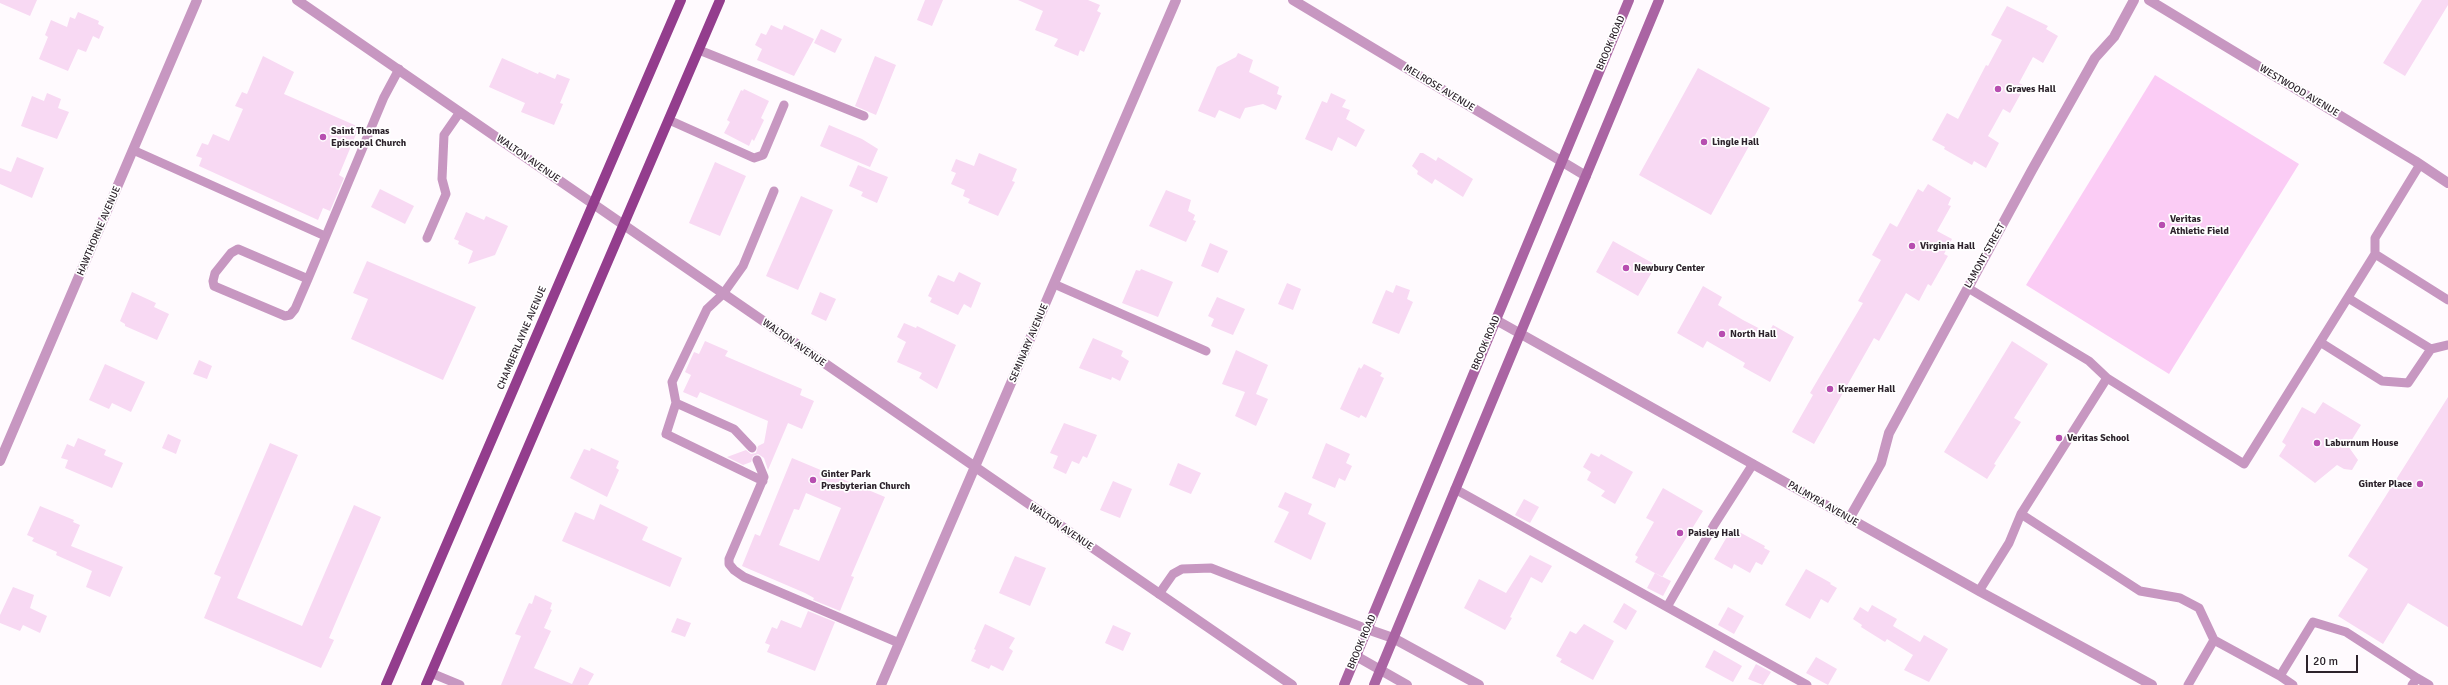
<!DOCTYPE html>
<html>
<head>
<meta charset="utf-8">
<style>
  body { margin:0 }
  #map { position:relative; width:2448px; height:685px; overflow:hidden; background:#fffafe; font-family:Signika,sans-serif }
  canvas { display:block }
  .scale { position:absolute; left:2306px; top:655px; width:52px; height:18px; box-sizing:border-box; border:2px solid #2d232c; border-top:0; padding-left:5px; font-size:12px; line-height:14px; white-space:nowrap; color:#2d232c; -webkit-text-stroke:3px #fff; paint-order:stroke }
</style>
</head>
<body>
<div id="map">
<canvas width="2448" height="685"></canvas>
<div class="scale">20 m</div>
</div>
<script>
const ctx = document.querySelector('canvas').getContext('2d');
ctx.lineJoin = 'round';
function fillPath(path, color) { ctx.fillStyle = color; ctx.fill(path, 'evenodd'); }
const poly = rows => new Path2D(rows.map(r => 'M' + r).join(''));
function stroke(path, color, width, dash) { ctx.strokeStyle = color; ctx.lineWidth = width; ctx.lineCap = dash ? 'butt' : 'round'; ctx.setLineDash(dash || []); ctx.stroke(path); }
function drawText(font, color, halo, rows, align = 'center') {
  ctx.font = font + ' Signika,sans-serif'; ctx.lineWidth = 3.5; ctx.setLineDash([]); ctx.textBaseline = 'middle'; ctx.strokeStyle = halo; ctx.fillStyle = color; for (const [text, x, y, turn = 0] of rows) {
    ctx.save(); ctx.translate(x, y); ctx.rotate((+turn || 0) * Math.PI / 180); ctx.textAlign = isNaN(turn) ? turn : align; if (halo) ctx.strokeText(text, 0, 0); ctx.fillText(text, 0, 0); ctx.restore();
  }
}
fillPath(poly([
  [2155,75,2299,164,2169,374,2026,285]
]), '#fbccf5');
fillPath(poly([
  [0,0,37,0,30,16,0,3],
  [925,0,943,0,932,26,917,20],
  [1018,0,1088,0,1100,5,1097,11,1101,13,1084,52,1080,50,1078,56,1054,46,1058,39,1035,30,1043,11],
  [2422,0,2448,0,2448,5,2405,76,2383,63],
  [2007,6,2048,26,2046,29,2058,36,2043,63,2033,57,2019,83,2025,86,2010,113,2003,109,1988,136,1999,143,1986,168,1974,161,1972,165,1944,149,1945,147,1932,140,1947,113,1958,119,1986,65,1988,66,2002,40,1991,35],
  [78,12,99,21,98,24,104,27,99,39,93,36,86,52,78,49,68,71,39,59,48,37,45,35,51,20,67,27,70,17,75,19],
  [771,25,782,30,784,25,814,39,794,76,757,60,762,49,755,45,761,33,766,35],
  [821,29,842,39,835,53,814,43],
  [1238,53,1253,60,1249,72,1279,87,1277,94,1282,96,1276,110,1263,104,1245,108,1240,119,1219,110,1215,118,1198,111,1217,67,1236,57],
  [263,56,294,72,284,94,359,127,339,175,344,178,330,211,323,208,318,220,199,166,202,158,196,156,202,143,208,145,213,134,229,141,243,109,235,106,242,92,247,94],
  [875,56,896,65,876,115,855,106],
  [502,58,538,74,539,72,555,79,557,74,570,79,560,103,563,104,554,125,521,112,525,103,489,87],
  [1698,68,1770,108,1711,215,1639,175],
  [744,89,769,101,761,118,764,120,754,141,752,139,749,146,724,133,730,122,727,120,741,90,743,91],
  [47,93,61,99,58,108,69,112,57,139,21,126,32,96,44,101],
  [1331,93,1346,100,1342,107,1350,110,1346,119,1365,130,1356,147,1338,137,1332,151,1305,139,1322,101,1327,103],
  [829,125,862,139,878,149,870,167,820,146],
  [979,153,1017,169,1012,181,1015,182,998,216,968,203,970,199,963,196,965,190,951,184,956,173,951,171,956,159,974,166],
  [1420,153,1423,153,1436,161,1438,157,1473,179,1463,197,1435,179,1432,184,1417,174,1418,171,1412,166],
  [17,157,44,168,32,198,0,184,0,168,11,172],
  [715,162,746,176,720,236,689,223],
  [858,165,888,177,877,203,861,196,863,192,849,186],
  [1928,184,1951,198,1948,205,1951,206,1937,231,1952,239,1944,254,1948,256,1931,286,1928,284,1919,301,1906,293,1879,341,1874,338,1814,444,1792,432,1813,395,1810,393,1820,376,1863,303,1858,301,1881,260,1872,255,1890,223,1897,227,1918,189,1923,192],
  [380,189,414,206,405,224,371,207],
  [1166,190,1191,200,1188,211,1195,215,1193,220,1196,221,1186,242,1149,226],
  [801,196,833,210,798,290,766,276],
  [466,212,484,220,486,216,508,226,495,255,468,264,473,251,458,244,459,241,454,239],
  [1613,241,1656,265,1638,296,1596,272],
  [1210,243,1228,251,1218,273,1201,266],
  [367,261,476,307,443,380,351,339,368,299,353,293],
  [1141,269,1173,282,1158,317,1122,303,1136,270,1140,271],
  [959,272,981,283,971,308,964,304,958,315,930,302,932,298,928,296,938,275,954,282],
  [1287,283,1301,289,1293,310,1278,304],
  [1396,285,1410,290,1407,299,1413,302,1399,334,1372,323,1386,290,1393,293],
  [1703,286,1722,297,1718,305,1743,320,1768,333,1773,325,1794,337,1770,382,1743,367,1745,363,1707,341,1703,348,1677,333],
  [132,292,156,303,154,307,169,314,157,340,125,326,125,324,120,321],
  [820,292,836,299,826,321,811,314],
  [1217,297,1245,309,1233,335,1211,326,1214,319,1208,316],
  [904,323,916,328,917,326,956,345,937,389,919,378,922,373,897,362,906,342,897,337],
  [1093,338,1123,351,1121,356,1129,361,1120,381,1112,377,1111,380,1079,368],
  [705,341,728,351,725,356,802,389,800,395,814,401,802,429,788,423,768,470,764,458,758,454,753,456,751,462,743,465,727,457,746,450,751,454,756,453,758,446,764,443,768,421,700,392,697,398,683,392,691,375,685,372,694,352,699,354],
  [2012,341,2048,364,2014,418,2021,422,1994,464,1996,465,1987,479,1944,452],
  [1236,350,1268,365,1256,394,1268,399,1256,426,1235,416,1245,392,1222,384],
  [199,360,212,366,207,379,193,374],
  [105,364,145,382,131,412,112,403,109,409,89,400],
  [1364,364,1382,373,1380,376,1384,378,1366,418,1361,415,1359,418,1340,409,1359,367,1361,369],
  [2448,397,2448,627,2408,603,2383,644,2338,616,2368,569,2348,556],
  [2323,402,2361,425,2348,446,2358,460,2352,470,2344,469,2337,465,2315,483,2279,456,2286,445,2282,442,2302,407,2315,414],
  [1064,423,1097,435,1087,458,1083,456,1079,464,1072,461,1066,474,1053,468,1058,456,1050,453],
  [168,434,181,440,176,454,162,448],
  [78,438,106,450,104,455,123,463,112,488,65,468,68,460,61,458,67,444,74,447],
  [270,443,298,455,237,598,302,626,354,505,381,517,329,638,334,640,321,668,204,618,221,577,214,574],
  [1326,443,1350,454,1346,463,1352,466,1345,481,1339,478,1335,488,1312,478],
  [591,448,619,461,616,468,619,470,607,497,570,478,584,449,590,451],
  [1591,453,1599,457,1601,454,1633,472,1615,504,1601,496,1605,491,1587,480,1591,472,1583,467],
  [792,458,885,497,851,576,854,577,840,611,813,600,814,598,805,593,742,566,755,534,760,536],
  [806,493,841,508,819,561,779,545,794,509,799,510],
  [1178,463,1201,473,1191,494,1169,485],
  [1113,481,1132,489,1120,518,1100,510],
  [1663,488,1703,511,1662,577,1635,562,1638,557,1635,555,1654,522,1646,518],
  [1285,492,1312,504,1308,514,1326,523,1311,560,1274,542,1289,512,1278,507],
  [1524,499,1539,507,1530,523,1515,515],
  [600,504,648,527,642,540,682,558,670,587,562,541,575,512,594,520],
  [40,506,74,520,73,522,80,525,71,546,123,567,110,597,86,587,92,571,56,555,57,552,32,541,34,538,27,535],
  [1732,528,1765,546,1764,548,1770,551,1762,565,1756,562,1750,573,1734,564,1732,569,1714,559],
  [1530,555,1552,566,1542,583,1531,577,1510,617,1512,618,1505,630,1464,608,1479,579,1506,593],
  [1015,556,1046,568,1030,606,999,593],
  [1806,569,1831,583,1830,584,1837,588,1828,603,1821,599,1810,619,1785,605],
  [1655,573,1671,581,1663,596,1647,588],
  [13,587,34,595,30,608,47,616,40,633,23,625,20,631,0,623,0,615],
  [535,595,552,603,550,609,552,610,544,628,551,631,534,668,572,684,580,667,594,674,588,685,501,685,521,636,515,634,529,603,532,604],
  [1624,603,1637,611,1626,630,1613,622],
  [1872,605,1897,619,1893,626,1920,642,1924,635,1948,649,1929,682,1904,670,1913,655,1887,639,1885,642,1861,627,1862,625,1853,619,1860,607,1868,612],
  [1728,607,1744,616,1734,634,1718,625],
  [808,611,835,622,815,671,767,652,770,645,765,643,772,627,777,629,781,620,801,628],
  [677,618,691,623,685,637,671,632],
  [985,624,1015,638,1009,648,1013,651,1003,671,991,665,989,669,971,661,976,650,974,649],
  [1584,624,1614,641,1593,680,1560,662,1562,659,1556,656,1570,631,1576,634],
  [1113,625,1131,633,1123,651,1105,643],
  [1714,650,1742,666,1733,682,1705,667],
  [1816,657,1837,669,1828,685,1806,673],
  [1756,664,1771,672,1763,685,1748,679]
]), '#f8d9f3');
stroke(poly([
  [699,50,864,116],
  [669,120,754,158,763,155,784,105],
  [133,150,325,236],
  [2419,166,2375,238,2375,254,2448,300],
  [427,238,446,194,442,179,444,135,460,112],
  [308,279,238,249,231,253,215,273,213,281,214,286,285,316,290,315,295,309,308,279,384,97,399,69],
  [1054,284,1206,351],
  [1968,288,2089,361,2107,378],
  [2320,342,2382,381,2408,383,2431,349,2348,298],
  [2431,349,2448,345],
  [676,403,666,434,763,481],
  [752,448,734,429,676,403,672,382,707,309,723,294,743,266,774,191],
  [757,460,764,477,729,559,729,564,734,570,744,577,899,643],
  [1455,489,1807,685],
  [2021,514,2140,591,2180,598,2199,608,2214,640,2280,676],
  [1979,591,2009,543,2021,514,2107,378,2244,464,2375,254],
  [1159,594,1173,574,1182,569,1211,568,1367,629],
  [1667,607,1714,525,1753,464],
  [431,673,460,685],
  [2417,678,2429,685],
  [2188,685,2214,640],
  [2293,685,2280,676,2313,622,2346,632,2417,678,2412,685]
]), '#c797c1', 9);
stroke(poly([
  [297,0,1292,685],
  [1293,0,1586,176],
  [1496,320,1979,591,2152,685],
  [0,461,197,0],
  [1849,519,1881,463,1889,433,2032,170,2095,58,2114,37,2134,0],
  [1367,629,1393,638,1479,685],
  [1356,656,1407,685],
  [881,685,1176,0]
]), '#c797c1', 10);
stroke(poly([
  [2149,0,2415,161,2448,183]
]), '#c797c1', 10);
stroke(poly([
  [1344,685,1629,0],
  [1374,685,1659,0]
]), '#aa64a3', 10);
stroke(poly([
  [386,685,681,0],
  [426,685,720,0]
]), '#933d8d', 10);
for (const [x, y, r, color] of [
  [1998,89,4,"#b74eb0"],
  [323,137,4,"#b74eb0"],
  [1704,142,4,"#b74eb0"],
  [2162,225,4,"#b74eb0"],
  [1912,246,4,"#b74eb0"],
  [1626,268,4,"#b74eb0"],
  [1722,334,4,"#b74eb0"],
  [1830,389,4,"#b74eb0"],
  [2059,438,4,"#b74eb0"],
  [2317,443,4,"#b74eb0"],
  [813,480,4,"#b74eb0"],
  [2420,484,4,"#b74eb0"],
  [1680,533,4,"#b74eb0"]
]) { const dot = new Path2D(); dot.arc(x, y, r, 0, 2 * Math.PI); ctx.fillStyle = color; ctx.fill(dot); stroke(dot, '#fff', 1.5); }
drawText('10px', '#2d232c', '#fff', [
  ["BROOK ROAD",1611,43,-67],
  ["MELROSE AVENUE",1439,88,31],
  ["WESTWOOD AVENUE",2299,91,31],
  ["WALTON AVENUE",528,159,35],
  ["HAWTHORNE AVENUE",99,231,-67],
  ["LAMONT STREET",1985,256,-61],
  ["CHAMBERLAYNE AVENUE",522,338,-67],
  ["WALTON AVENUE",794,343,35],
  ["SEMINARY AVENUE",1029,343,-67],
  ["BROOK ROAD",1486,343,-67],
  ["PALMYRA AVENUE",1823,504,30],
  ["WALTON AVENUE",1061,527,34],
  ["BROOK ROAD",1362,642,-67]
]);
drawText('bold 10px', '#2d232c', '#fff', [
  ["Graves Hall",2006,89],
  ["Saint Thomas",331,131],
  ["Episcopal Church",331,143],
  ["Lingle Hall",1712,142],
  ["Veritas",2170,219],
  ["Athletic Field",2170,231],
  ["Virginia Hall",1920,246],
  ["Newbury Center",1634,268],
  ["North Hall",1730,334],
  ["Kraemer Hall",1838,389],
  ["Veritas School",2067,438],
  ["Laburnum House",2325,443],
  ["Ginter Park",821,474],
  ["Presbyterian Church",821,486],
  ["Ginter Place",2412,484,"right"],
  ["Paisley Hall",1688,533]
], 'left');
</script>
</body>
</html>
